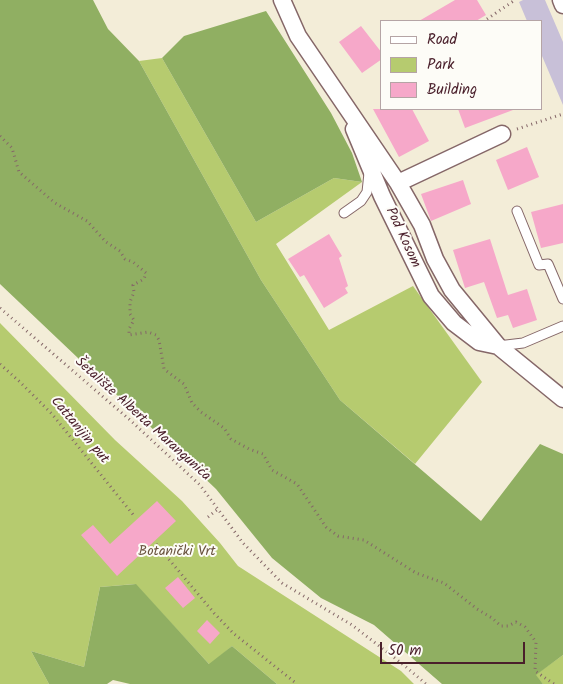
<!DOCTYPE html>
<html>
<head>
<meta charset="utf-8">
<style>
  body { margin:0 }
  #map { position:relative; width:563px; height:684px; overflow:hidden; background:#f3edd8; font-family:Kalam,sans-serif }
  canvas { display:block }
  .legend { position:absolute; left:380px; top:20px; width:162px; height:90px; box-sizing:border-box; background:#fdfcf7; border:1px solid #b5a4a5; margin:0; padding:6px 9px; list-style:none; font-size:15px; color:#4a1f2b }
  .legend li { display:flex; align-items:center; gap:10px; height:25px }
  .legend b { width:25px; border:1px solid #b5a4a5 }
  .scale { position:absolute; left:380px; top:642px; width:145px; height:22px; box-sizing:border-box; border:2px solid #4a1f2b; border-top:0; padding-left:6px; font-size:15px; line-height:18px; white-space:nowrap; color:#4a1f2b; -webkit-text-stroke:4px #fdfcf7; paint-order:stroke }
</style>
</head>
<body>
<div id="map">
<canvas width="563" height="684"></canvas>
<ul class="legend">
<li><b style="height:6px;background:#fff"></b>Road</li>
<li><b style="height:14px;background:#b6cb6f"></b>Park</li>
<li><b style="height:14px;background:#f6a8c9"></b>Building</li>
</ul>
<div class="scale">50 m</div>
</div>
<script>
const ctx = document.querySelector('canvas').getContext('2d');
ctx.lineJoin = 'round';
function fillPath(path, color) { ctx.fillStyle = color; ctx.fill(path, 'evenodd'); }
const poly = rows => new Path2D(rows.map(r => 'M' + r).join(''));
function stroke(path, color, width, dash) { ctx.strokeStyle = color; ctx.lineWidth = width; ctx.lineCap = dash ? 'butt' : 'round'; ctx.setLineDash(dash || []); ctx.stroke(path); }
function drawText(font, color, halo, rows, align = 'center') {
  ctx.font = font + ' Kalam,sans-serif'; ctx.lineWidth = 4; ctx.setLineDash([]); ctx.textBaseline = 'middle'; ctx.strokeStyle = halo; ctx.fillStyle = color; for (const [text, x, y, turn = 0] of rows) {
    ctx.save(); ctx.translate(x, y); ctx.rotate((+turn || 0) * Math.PI / 180); ctx.textAlign = isNaN(turn) ? turn : align; if (halo) ctx.strokeText(text, 0, 0); ctx.fillText(text, 0, 0); ctx.restore();
  }
}
fillPath(poly([
  [523,0,545,0,563,42,563,105,542,56,542,21,527,21,519,2]
]), '#c8c0d8');
fillPath(poly([
  [162,58,256,222,334,178,362,182,276,244,329,330,413,286,482,382,415,464,340,400,261,280,139,61],
  [0,323,115,440,182,501,220,543,238,566,401,671,414,684,277,684,232,646,210,665,135,584,100,587,84,667,31,651,49,684,0,684],
  [563,655,563,684,543,684,535,675]
]), '#b6cb6f');
fillPath(poly([
  [0,0,93,0,108,29,139,61,261,280,340,400,481,521,540,444,563,454,563,655,536,675,543,684,442,684,374,625,321,598,272,558,216,489,0,284],
  [266,11,331,113,352,153,362,182,334,178,256,222,162,58,184,36],
  [136,584,209,664,232,646,277,684,130,684,113,680,107,684,49,684,31,651,84,667,100,587]
]), '#90af62');
fillPath(poly([
  [455,0,477,0,486,15,476,21,419,21],
  [361,26,382,53,382,59,362,73,339,42],
  [373,109,412,109,429,141,399,157],
  [458,109,513,109,513,110,465,128],
  [527,147,539,177,508,190,496,160],
  [463,180,471,204,431,221,421,194],
  [563,204,563,243,541,248,531,212],
  [329,234,342,256,339,258,348,286,345,288,348,293,324,308,304,275,300,277,288,259],
  [490,239,508,295,527,289,537,320,513,328,508,315,497,318,484,282,465,288,453,250],
  [157,501,176,521,117,576,81,535,93,525,110,544],
  [178,577,195,598,183,608,165,588],
  [207,620,220,633,210,644,197,631]
]), '#f6a8c9');
const service = poly([
  [517,211,539,265,548,264,563,299],
  [344,213,361,201,367,192,369,173],
  [498,346,523,343,563,326]
]);
const minor = poly([
  [282,0,298,36,398,183,422,225,435,259,452,290,498,346,563,399],
  [561,0,563,5],
  [354,129,382,196,431,296,454,323,479,342,498,346],
  [398,183,502,134]
]);
stroke(service, '#856768', 11);
stroke(minor, '#856768', 19);
stroke(poly([
  [487,19,515,0],
  [517,129,563,114],
  [0,136,12,148,19,172,55,203,87,221,106,242,120,251,125,259,133,262,146,273,144,279,133,285,134,292,130,302,130,314,134,320,129,329,129,335,148,332,156,335,159,340,164,369,184,384,192,403,201,412,224,428,231,439,249,449,263,454,272,470,297,484,326,527,338,536,364,540,416,573,444,583,477,609,492,618,501,626,508,626,516,622,525,627,536,642,535,671,554,684],
  [0,308,130,420,200,485,243,543,282,583,352,625,405,666,426,684],
  [0,364,20,382,52,414,135,517],
  [208,517,218,509],
  [156,544,214,613,233,633,297,684]
]), '#856768', 3, [1, 4]);
stroke(service, '#fff', 9);
stroke(minor, '#fff', 16);
drawText('14px', '#4a1f2b', '#fdfcf7', [
  ["Pod Kosom",402,238,65],
  ["Šetalište Alberta Marangunića",142,420,42],
  ["Cattanijin put",79,431,50]
]);
drawText('14px', '#6a533f', '#fdfcf7', [
  ["Botanički Vrt",177,553]
]);
</script>
</body>
</html>
